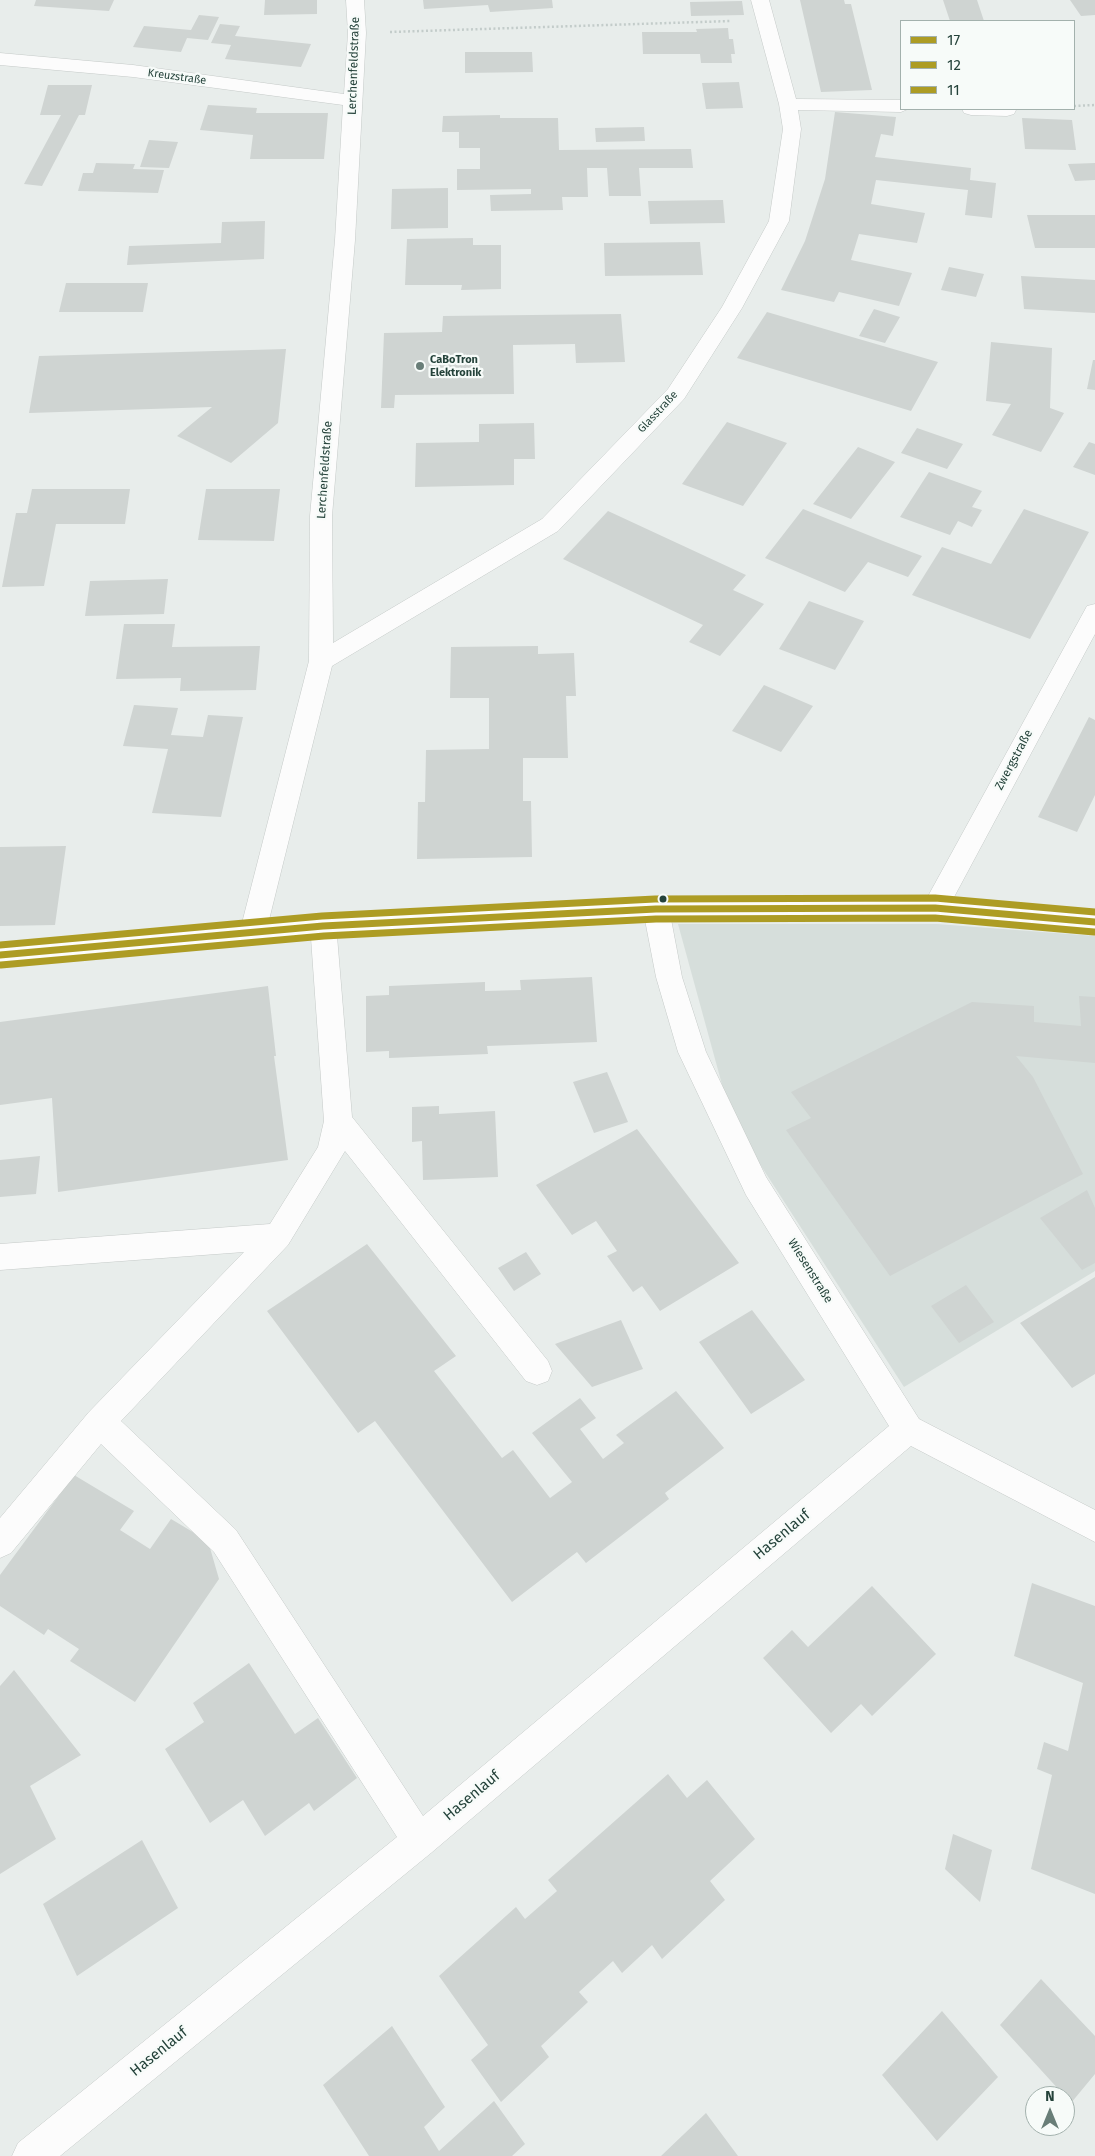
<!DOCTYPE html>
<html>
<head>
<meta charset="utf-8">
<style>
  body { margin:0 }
  #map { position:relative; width:1095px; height:2156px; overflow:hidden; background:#e8edeb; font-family:"Fira Sans",sans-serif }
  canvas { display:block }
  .legend { position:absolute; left:900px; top:20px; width:175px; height:90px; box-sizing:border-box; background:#f7fbf9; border:1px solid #a3b1ad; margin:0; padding:6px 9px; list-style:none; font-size:15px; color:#24423a }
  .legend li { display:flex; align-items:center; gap:10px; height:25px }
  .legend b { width:25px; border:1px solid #a3b1ad }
  .north { position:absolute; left:1025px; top:2086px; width:50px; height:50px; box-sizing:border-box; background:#f7fbf9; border:1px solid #a3b1ad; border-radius:50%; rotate:0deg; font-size:14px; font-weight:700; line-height:20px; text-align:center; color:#24423a }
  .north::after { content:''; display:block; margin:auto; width:18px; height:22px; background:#697e78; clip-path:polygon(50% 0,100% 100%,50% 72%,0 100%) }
</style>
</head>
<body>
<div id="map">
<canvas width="1095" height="2156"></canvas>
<ul class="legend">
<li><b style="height:6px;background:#ad9c24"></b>17</li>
<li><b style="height:6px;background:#ad9c24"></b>12</li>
<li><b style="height:6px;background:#ad9c24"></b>11</li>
</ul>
<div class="north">N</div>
</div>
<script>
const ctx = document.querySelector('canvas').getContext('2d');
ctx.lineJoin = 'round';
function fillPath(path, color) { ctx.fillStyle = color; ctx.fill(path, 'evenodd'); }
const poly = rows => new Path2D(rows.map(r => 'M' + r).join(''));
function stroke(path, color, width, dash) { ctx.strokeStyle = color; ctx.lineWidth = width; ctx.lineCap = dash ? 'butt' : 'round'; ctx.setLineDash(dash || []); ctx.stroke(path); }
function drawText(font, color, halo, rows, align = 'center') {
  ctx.font = font + ' "Fira Sans",sans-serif'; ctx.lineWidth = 4.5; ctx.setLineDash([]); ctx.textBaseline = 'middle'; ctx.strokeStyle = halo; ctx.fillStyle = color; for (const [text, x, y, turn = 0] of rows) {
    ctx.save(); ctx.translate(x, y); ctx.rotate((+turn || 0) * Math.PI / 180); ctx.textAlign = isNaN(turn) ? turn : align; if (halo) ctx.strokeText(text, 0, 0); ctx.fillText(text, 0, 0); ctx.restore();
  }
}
fillPath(poly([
  [678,924,937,924,1095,936,1095,1271,904,1387,732,1121]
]), '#d6dedb');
fillPath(poly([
  [36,0,114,0,109,11,34,6],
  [265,0,317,0,317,14,264,15],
  [423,0,552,0,553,8,490,12,488,5,424,9],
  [800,0,844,0,845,4,851,4,872,90,821,92],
  [943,0,977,0,984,21,950,21],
  [1070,0,1095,0,1095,15,1081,16],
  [742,1,744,15,691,16,690,2],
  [199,15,219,17,208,40,187,38,181,52,133,47,144,26,191,30],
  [220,24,240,26,235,36,311,44,301,67,225,59,231,45,211,43],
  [728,28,729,39,733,39,735,54,731,54,732,63,701,63,700,54,643,54,642,32,697,32,696,29],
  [465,52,532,52,533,72,465,73],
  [739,82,743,108,706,109,702,83],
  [48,85,92,85,85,115,79,115,42,186,24,184,61,115,40,115],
  [208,105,257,108,256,113,328,113,324,159,250,159,253,135,200,130],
  [835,112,896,117,893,136,881,134,875,157,971,168,970,180,996,183,992,218,965,215,968,190,876,180,871,204,925,213,917,243,859,234,851,260,912,273,899,306,839,292,834,302,781,290,805,241,825,179],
  [500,115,500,118,558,118,559,150,691,149,693,168,639,168,641,196,609,196,607,168,587,168,588,197,562,197,563,210,491,211,490,195,531,194,531,189,457,190,457,169,480,169,480,148,459,148,459,132,442,132,443,116],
  [1022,118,1072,120,1076,150,1025,149],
  [644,127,645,141,596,142,595,128],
  [149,140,178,142,169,168,140,167],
  [96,163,135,164,133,169,164,170,158,193,78,191,83,173,93,173],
  [1095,163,1095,180,1075,181,1068,164],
  [448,188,448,228,391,229,392,189],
  [723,200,725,223,650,224,648,201],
  [1027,215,1095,215,1095,248,1035,248],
  [265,221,264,259,127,265,129,246,221,243,222,222],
  [473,238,473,245,501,245,501,289,461,290,462,285,405,285,407,239],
  [700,242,703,275,605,276,604,243],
  [949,267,984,274,976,297,941,290],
  [1021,276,1095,280,1095,313,1024,309],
  [66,283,148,283,143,312,59,312],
  [874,309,900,317,885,343,859,336],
  [767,312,852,337,938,362,911,411,737,358],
  [621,314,625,362,576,363,575,344,513,345,514,394,395,395,394,408,381,408,384,333,442,332,443,316],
  [991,342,1052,348,1050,408,1064,413,1041,452,992,435,1011,404,986,401],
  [286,349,278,423,231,463,177,436,212,407,29,413,39,356],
  [1093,360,1095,360,1095,390,1087,389],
  [727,422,787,443,743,506,682,484],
  [534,423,535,459,514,459,514,485,415,487,416,443,479,442,479,424],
  [917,428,963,444,947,469,901,453],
  [1089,442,1095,444,1095,475,1073,467],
  [858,447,895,462,851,519,813,504],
  [929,472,982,491,972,507,982,510,972,527,958,521,950,535,900,517],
  [32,489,130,489,125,524,56,524,44,586,2,587,16,513,27,513],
  [206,489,280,489,274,541,198,540],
  [803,509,883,541,922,556,908,577,868,562,845,592,765,558],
  [1024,509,1089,532,1030,639,912,595,942,547,991,564],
  [608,511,746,575,733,590,764,604,720,656,689,642,703,625,563,559],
  [168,579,164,614,85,616,90,581],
  [809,601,864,621,835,670,779,649],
  [124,624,175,624,172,647,260,646,256,690,180,691,181,678,116,679],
  [538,646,538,654,574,653,576,696,566,696,568,758,523,758,523,801,531,801,532,857,417,859,418,802,425,802,426,750,489,749,489,698,450,698,451,647],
  [764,685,813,706,781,752,732,731],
  [134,705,178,708,171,735,203,737,208,715,243,717,221,817,152,813,168,749,123,746],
  [1089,717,1095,720,1095,795,1077,832,1038,817],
  [66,846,55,925,0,926,0,847],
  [592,977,597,1042,487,1046,488,1054,389,1058,389,1051,366,1052,366,996,389,995,389,986,485,982,485,991,521,990,520,980],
  [268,986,276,1056,274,1056,288,1160,58,1192,52,1098,0,1105,0,1022],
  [1079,996,1095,997,1095,1063,1016,1056,1033,1077,1083,1174,890,1276,786,1130,811,1118,791,1092,972,1002,1034,1006,1034,1022,1081,1026],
  [607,1072,628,1122,594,1133,573,1082],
  [439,1106,439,1114,495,1111,498,1177,423,1180,422,1141,412,1142,412,1107],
  [637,1129,739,1263,660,1311,642,1286,633,1292,607,1256,617,1251,596,1221,572,1235,536,1185],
  [40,1156,36,1194,0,1197,0,1160],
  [1087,1190,1095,1208,1095,1263,1082,1270,1040,1218],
  [367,1244,456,1356,434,1371,502,1458,513,1450,550,1498,572,1482,532,1433,580,1398,596,1418,580,1429,603,1459,624,1443,616,1435,676,1391,724,1448,665,1493,669,1499,586,1563,577,1552,512,1602,375,1421,358,1433,267,1311],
  [526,1252,541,1274,514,1291,498,1268],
  [1095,1277,1095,1374,1072,1388,1020,1323],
  [966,1285,994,1322,959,1343,931,1306],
  [752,1310,805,1380,751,1414,699,1342],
  [621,1320,643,1369,592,1387,555,1344],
  [74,1475,134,1511,120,1530,150,1549,171,1519,208,1541,219,1579,135,1702,70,1661,79,1649,48,1629,44,1635,0,1606,0,1575],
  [1032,1583,1095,1606,1095,1894,1031,1869,1052,1775,1037,1769,1044,1742,1068,1751,1083,1683,1014,1656],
  [872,1586,936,1654,872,1716,861,1704,831,1733,763,1658,792,1630,808,1647],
  [249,1663,295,1734,318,1718,357,1778,314,1811,309,1803,265,1836,243,1800,210,1823,165,1749,204,1722,193,1703],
  [14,1670,81,1755,30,1786,56,1839,0,1874,0,1686],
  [668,1774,687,1798,707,1780,755,1839,710,1881,725,1900,662,1959,652,1945,622,1973,613,1961,579,1992,588,2002,541,2046,549,2057,501,2102,471,2060,488,2045,439,1976,516,1907,525,1919,557,1891,548,1880],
  [953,1834,992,1850,980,1902,945,1869],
  [142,1840,178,1908,77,1976,43,1904],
  [1041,1979,1095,2036,1095,2074,1071,2103,1000,2025],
  [942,2011,998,2077,937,2141,882,2075],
  [392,2026,445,2107,424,2127,439,2151,494,2101,525,2144,512,2156,369,2156,323,2085],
  [706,2113,738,2156,661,2156]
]), '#cfd4d2');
const minor = poly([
  [346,0,364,0,366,33,355,240,332,516,333,643,542,519,668,389,722,307,769,221,783,129,779,104,751,0,769,0,796,99,901,100,901,109,908,109,901,112,798,110,801,129,789,221,742,308,684,399,558,531,332,666,269,920,323,915,656,898,927,898,1087,606,1095,604,1095,634,953,899,1095,911,1095,933,935,919,671,919,682,977,706,1052,766,1177,919,1419,1095,1510,1095,1542,911,1446,431,1853,60,2156,12,2156,18,2143,397,1837,214,1552,101,1444,11,1553,0,1558,0,1518,89,1412,244,1252,0,1270,0,1244,270,1224,318,1147,324,1121,311,938,0,966,0,944,242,923,309,661,310,516,335,240,343,105,133,77,0,65,0,53,133,65,344,94,348,33,346,0],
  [645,920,656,977,678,1052,746,1195,889,1426,423,1816,236,1530,121,1421,288,1245,345,1151,526,1381,537,1385,548,1381,552,1371,548,1361,352,1117,337,936,645,920],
  [962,109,1016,109,1016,110,1014,114,1007,116,971,115,964,113,962,109]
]);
stroke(minor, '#c5cac8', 1);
stroke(poly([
  [390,32,731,21],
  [1074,106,1095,105]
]), '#c3ccca', 2.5, [2, 2.5]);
fillPath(minor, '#fcfcfc');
stroke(poly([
  [0,955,323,926,656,909,935,908,1095,922]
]), '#ad9c24', 7);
stroke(poly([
  [1,965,324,936,656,919,935,918,1094,932]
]), '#ad9c24', 7);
stroke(poly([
  [0,945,322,916,655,899,935,898,1095,912]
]), '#ad9c24', 7);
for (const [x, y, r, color] of [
  [420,366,5,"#697e78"],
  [663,899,4.5,"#24423a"]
]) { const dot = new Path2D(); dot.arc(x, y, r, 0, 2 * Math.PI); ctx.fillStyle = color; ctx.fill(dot); stroke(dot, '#f7fbf9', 2); }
drawText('11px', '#24423a', '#f7fbf9', [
  ["Kreuzstraße",177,77,8],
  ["Glasstraße",658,412,-47]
]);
drawText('bold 11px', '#24423a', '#f7fbf9', [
  ["CaBoTron",430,360],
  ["Elektronik",430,373]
], 'left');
drawText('12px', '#24423a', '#f7fbf9', [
  ["Lerchenfeldstraße",354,66,-88],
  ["Lerchenfeldstraße",325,470,-86],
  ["Zwergstraße",1014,760,-62],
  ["Wiesenstraße",810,1271,58]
]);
drawText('15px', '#24423a', '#f7fbf9', [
  ["Hasenlauf",782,1535,-40],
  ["Hasenlauf",472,1796,-40],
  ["Hasenlauf",159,2052,-39]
]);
</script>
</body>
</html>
